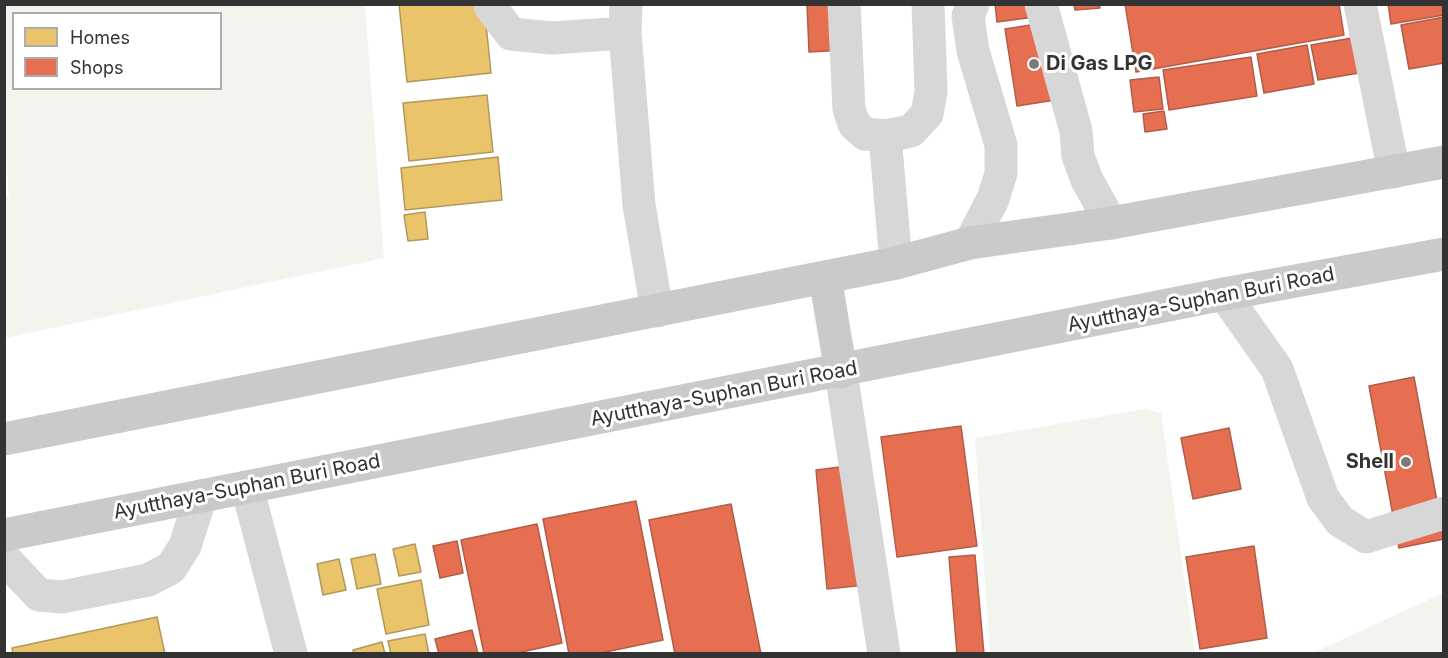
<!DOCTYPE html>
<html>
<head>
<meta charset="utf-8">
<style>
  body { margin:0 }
  #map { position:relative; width:1448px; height:658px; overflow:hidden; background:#fff; font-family:Inter,sans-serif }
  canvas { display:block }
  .frame { position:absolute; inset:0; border:6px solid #333; pointer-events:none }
  .legend { position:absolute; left:12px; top:12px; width:210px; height:78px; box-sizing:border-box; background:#fff; border:2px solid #adadad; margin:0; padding:8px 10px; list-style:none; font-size:18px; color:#333 }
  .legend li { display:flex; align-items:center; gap:12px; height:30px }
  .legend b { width:30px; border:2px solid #adadad }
</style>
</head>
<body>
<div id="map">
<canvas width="1448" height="658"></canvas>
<div class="frame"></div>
<ul class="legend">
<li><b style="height:16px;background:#e9c46a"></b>Homes</li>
<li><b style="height:16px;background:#e76f51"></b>Shops</li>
</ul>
</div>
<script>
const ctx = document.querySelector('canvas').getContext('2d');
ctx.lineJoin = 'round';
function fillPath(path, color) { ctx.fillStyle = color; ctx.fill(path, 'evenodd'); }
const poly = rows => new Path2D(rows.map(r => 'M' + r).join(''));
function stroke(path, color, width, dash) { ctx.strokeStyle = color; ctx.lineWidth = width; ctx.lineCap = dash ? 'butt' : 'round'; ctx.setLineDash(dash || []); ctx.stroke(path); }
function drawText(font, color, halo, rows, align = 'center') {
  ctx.font = font + ' Inter,sans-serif'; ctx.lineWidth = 6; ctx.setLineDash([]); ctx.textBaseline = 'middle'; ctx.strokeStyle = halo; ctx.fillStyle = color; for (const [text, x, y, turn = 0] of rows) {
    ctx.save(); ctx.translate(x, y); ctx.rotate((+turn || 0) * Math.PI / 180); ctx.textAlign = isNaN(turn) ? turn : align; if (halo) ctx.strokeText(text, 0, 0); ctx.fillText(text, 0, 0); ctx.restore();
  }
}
fillPath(poly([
  [5,4,365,5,384,258,5,338,5,196,9,197,4,139],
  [14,14,220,14,220,88,14,88],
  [1145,409,1161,413,1195,653,990,653,975,438],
  [1443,593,1443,653,1313,653]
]), '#f1f5ed');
const homes = poly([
  [399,4,484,4,491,73,407,82,399,4],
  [487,95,493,152,409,161,403,103,487,95],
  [498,157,502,200,405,210,401,168,498,157],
  [425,212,428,239,408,241,404,215,425,212],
  [415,544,421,572,399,576,393,549,415,544],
  [375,554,381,584,357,589,351,559,375,554],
  [339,559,346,590,323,595,317,564,339,559],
  [421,580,429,625,386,634,377,589,421,580],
  [157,617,165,654,13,654,12,648,157,617],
  [425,634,429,654,391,654,388,641,425,634],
  [382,642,385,654,354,654,353,650,382,642]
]);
fillPath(homes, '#e9c46a');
stroke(homes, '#b2985a', 1.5);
const shops = poly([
  [807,4,843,4,845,50,809,52,807,4],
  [995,4,1034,4,1035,17,997,22,995,4],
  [1074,4,1099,4,1100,8,1075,10,1074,4],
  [1125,4,1339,4,1344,35,1136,72,1125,4],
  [1388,4,1444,4,1444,15,1391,24,1388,4],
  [1444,17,1444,63,1409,69,1401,25,1444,17],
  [1050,22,1062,99,1017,106,1005,29,1050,22],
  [1352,38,1359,73,1318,80,1311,45,1352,38],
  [1307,45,1314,84,1264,93,1257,54,1307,45],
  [1251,57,1257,96,1169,110,1163,70,1251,57],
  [1159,77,1163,109,1134,112,1130,80,1159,77],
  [1164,111,1167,129,1145,132,1143,114,1164,111],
  [1414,377,1444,539,1399,548,1369,386,1414,377],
  [961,426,977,546,897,557,881,437,961,426],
  [1229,428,1241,489,1193,499,1181,438,1229,428],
  [855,465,866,585,827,589,816,470,855,465],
  [636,501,663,640,596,654,569,654,543,519,636,501],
  [731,504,761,654,675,654,649,520,731,504],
  [537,524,562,643,513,654,484,654,461,540,537,524],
  [457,541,463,573,440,578,433,546,457,541],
  [1254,546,1267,638,1200,649,1186,557,1254,546],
  [975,555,984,654,957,654,949,557,975,555],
  [472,630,478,654,439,654,435,639,472,630]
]);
fillPath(shops, '#e76f51');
stroke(shops, '#b15d48', 1.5);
stroke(poly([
  [626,4,625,33,639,205,657,311],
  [844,4,849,109,854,124,865,134,885,136,911,131,927,114,931,92,928,4],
  [1041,4,1076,131,1078,156,1087,180,1111,223],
  [1360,4,1394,172],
  [490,6,511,34,552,38,625,33],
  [885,136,896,263],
  [970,243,993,199,1001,173,1001,145,973,51,968,16,973,4],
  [1224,294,1277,369,1323,498,1340,521,1366,537,1444,513],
  [841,372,884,654],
  [247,487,291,654],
  [4,558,39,595,62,597,148,580,171,568,185,546,201,496]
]), '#d7d7d7', 33);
stroke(poly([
  [825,277,841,372],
  [4,439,896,263,970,243,1111,223,1444,162],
  [4,535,1224,294,1444,254]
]), '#cacaca', 33);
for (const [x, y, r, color] of [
  [1034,64,6,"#7a7a7a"],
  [1406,462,6,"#7a7a7a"]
]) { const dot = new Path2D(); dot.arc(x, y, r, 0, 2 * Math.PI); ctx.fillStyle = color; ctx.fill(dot); stroke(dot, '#fff', 2); }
drawText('bold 20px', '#333', '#fff', [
  ["Di Gas LPG",1046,64],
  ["Shell",1394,462,"right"]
], 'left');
drawText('20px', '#333', '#fff', [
  ["Ayutthaya-Suphan Buri Road",1201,300,-11],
  ["Ayutthaya-Suphan Buri Road",724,394,-11],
  ["Ayutthaya-Suphan Buri Road",247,487,-11]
]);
</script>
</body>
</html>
